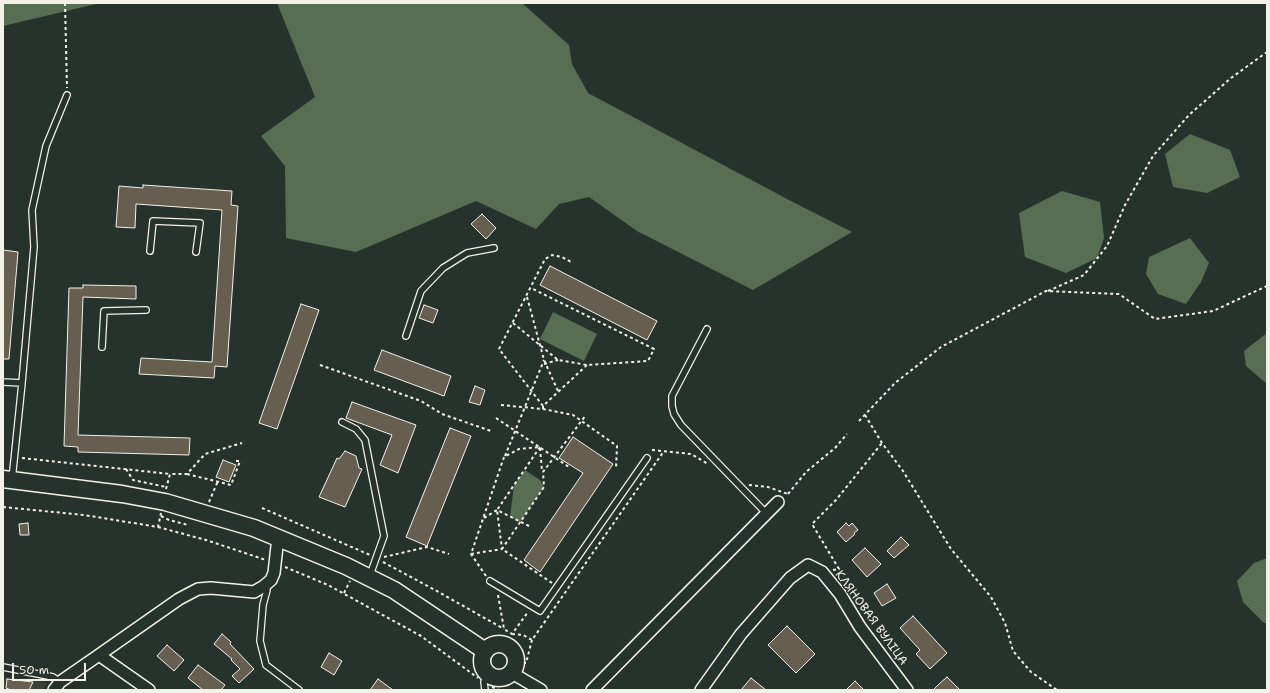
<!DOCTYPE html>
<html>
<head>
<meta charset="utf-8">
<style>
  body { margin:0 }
  #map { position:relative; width:1270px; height:693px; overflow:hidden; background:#26332d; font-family:"Shantell Sans",sans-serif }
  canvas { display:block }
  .frame { position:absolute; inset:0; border:4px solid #f4f1e8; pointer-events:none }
  .scale { position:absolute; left:12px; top:663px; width:74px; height:18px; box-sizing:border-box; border:2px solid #f4f1e8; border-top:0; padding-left:5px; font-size:12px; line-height:14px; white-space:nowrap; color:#f4f1e8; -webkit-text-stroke:3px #26332d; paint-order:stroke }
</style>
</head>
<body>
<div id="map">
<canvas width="1270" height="693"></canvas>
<div class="frame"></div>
<div class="scale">50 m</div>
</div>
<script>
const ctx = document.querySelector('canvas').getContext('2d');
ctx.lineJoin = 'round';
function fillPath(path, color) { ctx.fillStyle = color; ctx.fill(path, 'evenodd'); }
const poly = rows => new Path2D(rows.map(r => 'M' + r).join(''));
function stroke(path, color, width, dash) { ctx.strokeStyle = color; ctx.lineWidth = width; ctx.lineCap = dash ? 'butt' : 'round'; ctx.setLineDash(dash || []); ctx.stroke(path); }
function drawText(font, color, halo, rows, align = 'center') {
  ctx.font = font + ' "Shantell Sans",sans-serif'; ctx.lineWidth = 3; ctx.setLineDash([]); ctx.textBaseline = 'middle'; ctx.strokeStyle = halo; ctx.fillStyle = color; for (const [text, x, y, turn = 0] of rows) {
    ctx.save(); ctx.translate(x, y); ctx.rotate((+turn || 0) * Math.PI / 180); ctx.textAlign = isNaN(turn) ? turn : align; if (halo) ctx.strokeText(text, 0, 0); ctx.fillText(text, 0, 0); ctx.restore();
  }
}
fillPath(poly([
  [9,677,47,683,43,690,3,690,3,679]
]), '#394037');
fillPath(poly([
  [3,3,100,3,3,26],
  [277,3,522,3,569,45,572,64,588,93,789,200,852,232,753,290,637,231,589,197,559,204,536,229,476,201,356,252,286,238,285,166,261,136,315,97],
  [1190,134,1230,150,1240,177,1207,193,1173,187,1165,154],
  [1062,191,1100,202,1104,238,1097,258,1066,273,1025,257,1019,213],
  [1190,238,1209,263,1201,282,1186,304,1158,294,1146,274,1149,257],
  [553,312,597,334,584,361,540,339],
  [1267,333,1267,384,1246,366,1244,351],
  [525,470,540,480,544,487,520,522,510,517,514,485],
  [1267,558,1267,624,1263,622,1243,602,1237,581,1254,563]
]), '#586e52');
const building = poly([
  [143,185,232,191,231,205,238,206,227,367,215,366,214,378,139,374,141,358,212,362,222,210,136,204,135,228,116,227,119,186,143,188,143,185],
  [482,214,496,228,486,239,471,224,482,214],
  [3,250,18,252,9,359,3,359,3,250],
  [550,266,657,321,647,340,540,285,550,266],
  [83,285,136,286,136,299,83,297,78,435,190,438,189,455,78,452,78,447,64,446,69,288,83,288,83,285],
  [301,304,319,310,277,429,259,423,301,304],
  [424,305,438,310,433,323,419,318,424,305],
  [382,350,451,376,444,396,374,370,382,350],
  [475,386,485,390,480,405,469,402,475,386],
  [352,402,416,425,398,473,380,465,392,435,346,418,352,402],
  [450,428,471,436,427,546,406,537,450,428],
  [573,437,613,464,540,572,524,560,583,473,559,458,573,437],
  [345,451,356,456,359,468,362,469,345,507,319,497,337,458,339,459,345,451],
  [223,460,236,465,229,482,216,477,223,460],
  [28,523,29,535,20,535,19,524,28,523],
  [846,523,849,526,852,523,858,530,854,533,855,534,846,542,837,532,846,523],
  [901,537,909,545,894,558,887,551,901,537],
  [865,548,881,564,867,577,852,560,865,548],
  [887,584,896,598,882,606,874,593,887,584],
  [913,616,947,653,930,669,916,654,920,650,900,628,913,616],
  [787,626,815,654,796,673,768,645,787,626],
  [222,634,231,642,230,644,254,669,239,683,232,676,240,669,231,660,232,659,214,644,222,634],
  [167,645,184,660,174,671,157,656,167,645],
  [329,653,342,661,334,675,321,667,329,653],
  [198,665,225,685,221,690,203,690,188,678,198,665],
  [947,677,960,690,933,690,939,684,947,677],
  [751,678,766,690,741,690,751,678],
  [7,679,33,682,29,690,11,690,6,688,7,679],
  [378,679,393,690,370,690,378,679],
  [855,681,864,690,846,690,855,681]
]);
fillPath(building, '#665f4f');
stroke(building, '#f4f1e8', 1);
const lane = poly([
  [150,251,153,221,200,223,196,252],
  [707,329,672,396,672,406,674,414,681,425,767,514],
  [406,336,421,291,443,268,467,253,494,248],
  [102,347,104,311,146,310],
  [3,382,22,383],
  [342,422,356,429,365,440,384,536,370,575],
  [12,480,22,383,34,247,32,210,46,146,67,95],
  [490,581,540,611,647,458],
  [264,586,267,590,263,605,260,641,266,665,299,690],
  [3,667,53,677,60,682],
  [485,690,484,682,488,674]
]);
const street = poly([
  [99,655,149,690],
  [512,673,541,690],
  [54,690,60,682,99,655,179,599,198,589,211,588,254,592,264,586,271,580,274,573,278,537],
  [592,690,778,502],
  [701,690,741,634,790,578,808,565,822,572,840,594,860,627,907,690]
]);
const secondary = poly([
  [3,479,122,494,165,502,254,528,346,566,394,590,485,651],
  '482 661a17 17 0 1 1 34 0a17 17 0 1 1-34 0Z'
]);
stroke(lane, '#f4f1e8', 8);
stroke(street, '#f4f1e8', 14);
stroke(secondary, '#f4f1e8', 19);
stroke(poly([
  [65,3,67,88],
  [1048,291,1084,275,1107,246,1125,205,1153,156,1189,115,1231,78,1267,52],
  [527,297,544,360,558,391],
  [513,323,558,360,587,365,648,361,654,349,531,288],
  [544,364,558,360],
  [320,365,421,401,442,414,491,431],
  [501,405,543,409,573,415,617,446,616,469],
  [543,406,499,349,545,259,552,255,562,257,571,262],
  [543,409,543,406,587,365],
  [865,415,882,443,903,471,951,549,991,597,1005,623,1013,651,1031,672,1057,690],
  [496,418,569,467],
  [859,421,895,383,941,347,1046,291,1119,294,1155,319,1213,311,1267,286],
  [540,448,542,471],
  [652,450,691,454,708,464],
  [505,456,544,360],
  [22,458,170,474],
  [126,469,133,480,166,487],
  [187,474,231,485,240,461,236,461],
  [749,485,768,487,788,494],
  [166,489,170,474,187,474,205,454,242,443],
  [788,494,806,472,835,448,847,434],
  [209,502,218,481],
  [3,507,84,515,158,527,161,513],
  [262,508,370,555],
  [161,516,169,520,188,525],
  [484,518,497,510,529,526],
  [158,527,206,540,266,560],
  [471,554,502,549,497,510,540,447],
  [384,557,427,547,449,554],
  [383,562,435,590,504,629],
  [285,567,328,585,421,636,478,678],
  [833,570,839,569,812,524,836,500,882,443],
  [486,576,471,554,504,457,519,449,540,447],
  [552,583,502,549,544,487,543,472,586,415],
  [344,593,350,581],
  [498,595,504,629,512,634,528,612],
  [512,634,523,635,532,640,664,451],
  [517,663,526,663,532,640],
  [492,687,499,690]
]), '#f4f1e8', 2, [3, 3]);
stroke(lane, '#26332d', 5.5);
stroke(street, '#26332d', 11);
stroke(secondary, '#26332d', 16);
drawText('12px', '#f4f1e8', '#26332d', [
  ["КЛЯНОВАЯ ВУЛІЦА",871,618,54]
]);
</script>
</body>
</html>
